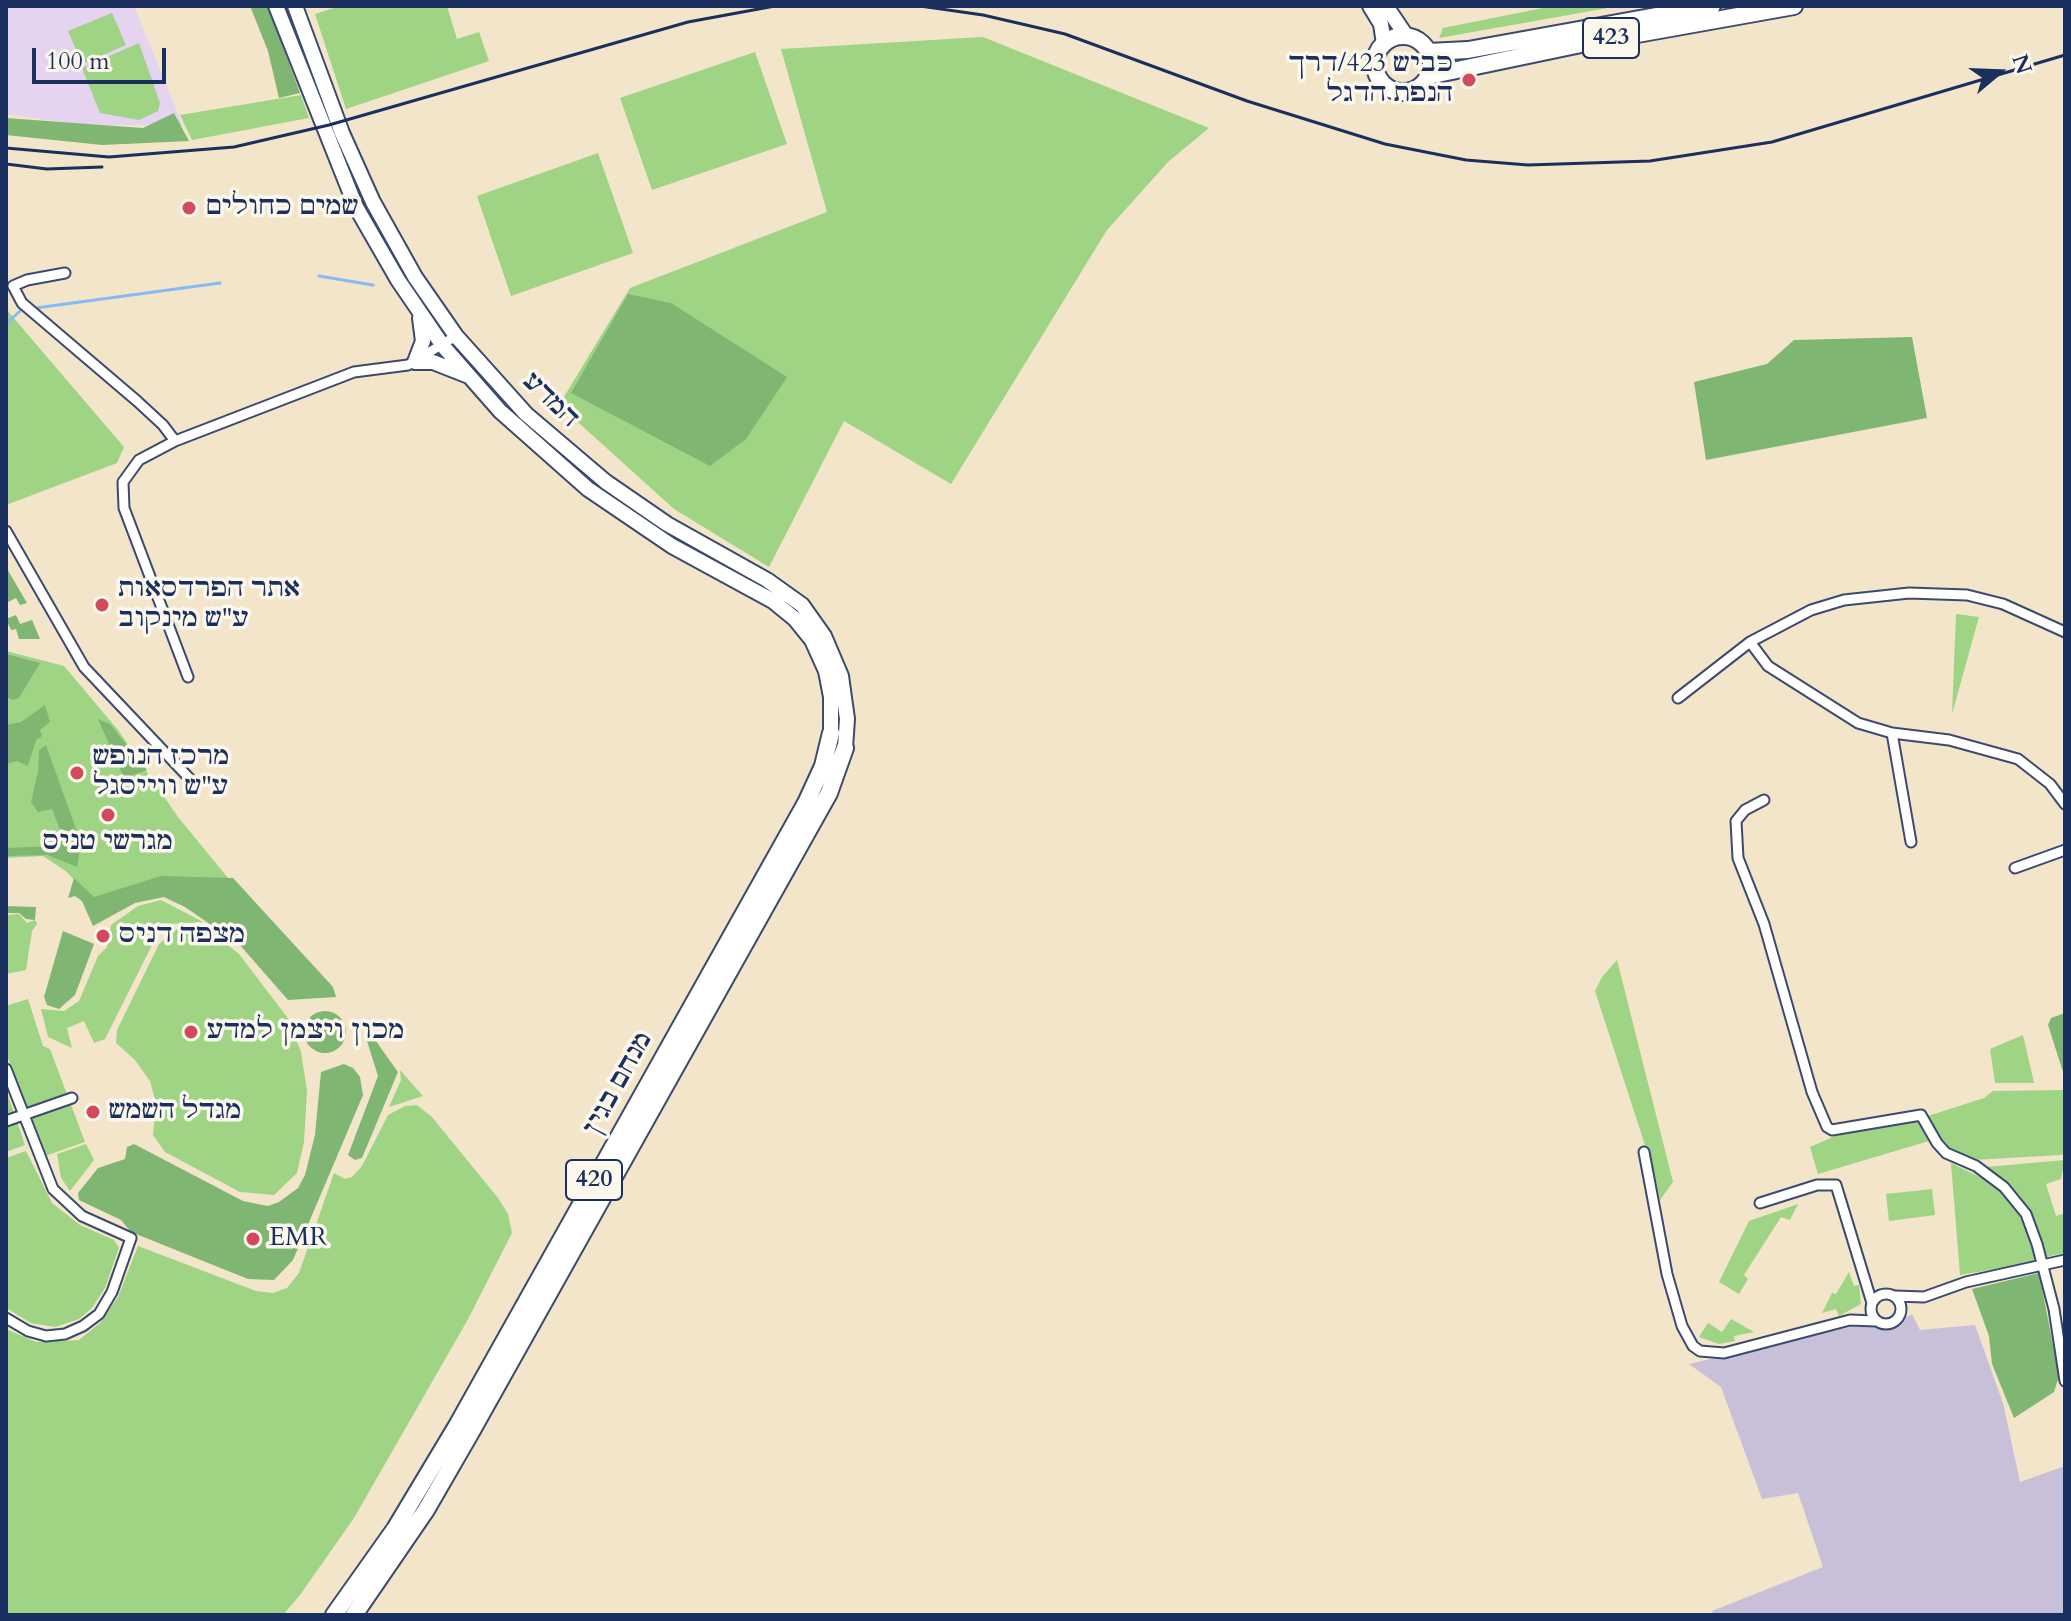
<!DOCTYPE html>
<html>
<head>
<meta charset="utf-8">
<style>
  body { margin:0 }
  #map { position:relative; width:2071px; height:1621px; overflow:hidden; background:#f2e5ca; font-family:Cardo,serif }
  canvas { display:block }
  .frame { position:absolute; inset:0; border:8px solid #1b2f5e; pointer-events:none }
  .north { position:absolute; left:1959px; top:32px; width:80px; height:80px; -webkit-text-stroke:6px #fbf7ec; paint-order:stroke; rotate:71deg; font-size:22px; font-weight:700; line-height:32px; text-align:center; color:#1b2f5e }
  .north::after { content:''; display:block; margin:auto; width:28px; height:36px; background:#1b2f5e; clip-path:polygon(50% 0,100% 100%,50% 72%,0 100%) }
  .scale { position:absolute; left:32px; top:48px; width:134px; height:36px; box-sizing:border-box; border:4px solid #1b2f5e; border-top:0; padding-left:10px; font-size:24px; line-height:28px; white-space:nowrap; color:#1b2f5e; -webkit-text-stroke:6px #fbf7ec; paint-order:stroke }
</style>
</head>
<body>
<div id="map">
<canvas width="2071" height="1621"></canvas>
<div class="frame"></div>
<div class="north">N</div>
<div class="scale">100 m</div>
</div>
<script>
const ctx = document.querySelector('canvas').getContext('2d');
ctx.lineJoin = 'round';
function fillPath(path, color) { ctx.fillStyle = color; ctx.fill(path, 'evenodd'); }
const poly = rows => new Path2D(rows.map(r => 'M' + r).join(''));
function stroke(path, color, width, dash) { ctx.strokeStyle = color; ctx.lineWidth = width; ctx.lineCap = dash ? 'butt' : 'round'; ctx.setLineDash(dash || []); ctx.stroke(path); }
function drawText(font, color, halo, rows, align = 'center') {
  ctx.font = font + ' Cardo,"Frank Ruhl Libre",serif'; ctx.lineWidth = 7; ctx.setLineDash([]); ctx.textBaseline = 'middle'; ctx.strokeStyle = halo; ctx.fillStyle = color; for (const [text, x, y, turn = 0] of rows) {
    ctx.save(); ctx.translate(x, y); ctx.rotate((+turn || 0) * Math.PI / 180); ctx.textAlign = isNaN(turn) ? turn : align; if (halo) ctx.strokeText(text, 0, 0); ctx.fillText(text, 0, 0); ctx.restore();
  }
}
fillPath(poly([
  [6,6,134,6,183,126,74,124,6,114]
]), '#e5d3f0');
fillPath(poly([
  [1912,1314,1920,1330,1975,1325,2003,1403,2020,1482,2065,1466,2065,1615,1714,1615,1712,1611,1823,1567,1798,1493,1762,1499,1721,1387,1689,1364,1860,1325,1889,1327]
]), '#c7c0d8');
fillPath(poly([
  [340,6,447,6,457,39,479,32,489,61,346,109,315,14],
  [1553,6,1619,6,1439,38,1443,28],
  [112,13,126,45,82,64,68,31],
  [983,37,1209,128,1168,162,1107,230,951,484,844,421,769,567,674,509,559,405,630,288,827,212,781,49],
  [139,43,160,103,158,111,139,120,100,113,82,68],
  [755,52,787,144,652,190,620,98],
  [301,95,309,118,192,140,180,115],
  [598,153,633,253,511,296,477,196],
  [6,309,124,447,117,463,6,505],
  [1956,614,1979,617,1952,714],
  [6,651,64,666,118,730,178,817,228,878,92,899,67,872,43,856,6,858],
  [161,900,203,922,168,924,158,933,105,1039,94,1043,84,1021,67,1028,72,1048,48,1037,41,1009,64,1011,79,1001,98,956,107,947,111,925,138,906],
  [19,914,27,923,35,920,37,924,32,931,26,970,6,974,6,915],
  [188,927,212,932,239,954,287,1017,301,1052,307,1091,304,1142,297,1173,274,1195,240,1192,165,1152,153,1135,156,1103,150,1081,135,1060,116,1043,117,1030,159,944,177,929],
  [1617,960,1673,1182,1660,1200,1655,1176,1595,991,1602,977],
  [28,999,43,1046,50,1049,85,1142,42,1157,6,1052,6,1006],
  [2023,1035,2034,1083,1995,1083,1990,1049],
  [400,1070,423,1096,389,1107,401,1080],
  [6,1090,25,1145,6,1152],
  [2065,1090,2065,1154,2060,1155,1973,1160,1943,1144,1928,1116,1984,1098,1993,1091],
  [417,1105,432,1117,498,1198,508,1214,512,1233,467,1321,354,1518,300,1595,283,1615,6,1615,6,1329,36,1342,79,1340,100,1323,118,1297,138,1246,256,1291,273,1293,287,1288,299,1273,334,1173,345,1179,352,1177,362,1166,388,1115,405,1106],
  [1919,1119,1929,1141,1818,1174,1810,1147,1835,1136],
  [86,1144,94,1160,70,1191,61,1178,57,1154],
  [26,1151,52,1203,80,1225,114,1240,119,1248,105,1288,92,1308,79,1319,55,1327,31,1323,6,1308,6,1158],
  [2065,1160,2061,1179,2046,1184,2056,1216,2065,1213,2065,1253,2045,1257,2020,1196,1985,1167],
  [1951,1163,1992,1183,2016,1207,2038,1262,1960,1275],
  [1932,1189,1935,1215,1889,1221,1886,1194],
  [1798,1204,1790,1220,1781,1217,1744,1275,1748,1279,1739,1294,1719,1282,1749,1221],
  [1849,1272,1854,1286,1859,1285,1861,1304,1839,1316,1836,1309,1822,1313,1832,1293,1836,1294],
  [1731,1319,1754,1332,1734,1336,1735,1341,1719,1344,1699,1337,1708,1323,1722,1332]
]), '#9fd485');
fillPath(poly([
  [250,6,268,6,300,93,279,98,268,51],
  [174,113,189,141,102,145,6,135,6,118,143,128],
  [628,294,671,303,787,377,746,439,710,466,571,393],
  [1912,337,1927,418,1706,460,1694,382,1767,364,1794,340],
  [6,567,27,603,20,605,16,598,6,603],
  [16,615,20,624,32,620,40,639,19,639,16,629,11,630,6,619],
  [6,654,40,663,19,698,13,700,6,697],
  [45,705,50,722,40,730,42,736,36,740,28,766,17,761,6,764,6,725,21,722],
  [98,719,110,724,147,770,124,778],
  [46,745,81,843,77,867,47,855,6,856,6,848,54,846,61,832,52,809,38,812,31,802,38,772,39,750],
  [161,876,233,878,333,987,336,997,288,1000,239,944,185,907,164,897,135,903,93,926,82,901,75,896,68,898,74,878,94,897],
  [6,906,36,907,35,920,26,919,19,913,6,913],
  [63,931,94,944,75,995,59,1009,47,1005,44,997],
  '304 1032a21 21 0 1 1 42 0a21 21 0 1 1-42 0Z',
  [2065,1013,2065,1078,2048,1025,2051,1018],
  [368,1030,398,1072,362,1158,355,1160,348,1155,378,1076,366,1038],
  [344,1064,353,1068,360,1077,363,1095,293,1260,274,1280,248,1279,131,1232,121,1220,79,1200,78,1193,98,1168,125,1159,127,1147,134,1144,243,1201,268,1206,279,1202,298,1188,305,1175,315,1135,321,1072],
  [2039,1273,2059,1376,2054,1392,2014,1418,1992,1364,1989,1336,1972,1289]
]), '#7fb672');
stroke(poly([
  [319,276,373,285],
  [36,308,220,283],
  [6,324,20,311]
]), '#84bbf4', 3);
const street = poly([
  [65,273,27,280,13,286,22,303,137,401,163,425,175,441],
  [6,531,84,667,190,779],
  [1750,642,1811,610,1844,600,1909,593,1967,595,2003,604,2065,632],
  [188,677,124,508,123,482,139,460,175,441,354,372,408,365,456,336],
  [1678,698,1750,642,1768,666,1858,723,1892,733,1949,740,2018,759,2050,784,2065,804],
  [1892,733,1911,842],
  [1764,800,1745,810,1736,821,1738,858,1764,924,1812,1092,1827,1127,1832,1130,1921,1115,1937,1143,1946,1153,1976,1166,2004,1187,2026,1214,2037,1244,2054,1309,2065,1381],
  [2015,868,2065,850],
  [6,1069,53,1189,82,1216,131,1238,112,1292,99,1314,83,1326,65,1334,46,1336,28,1331,6,1318],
  [6,1121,72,1098],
  [1644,1152,1667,1274,1682,1326,1693,1346,1700,1351,1724,1353,1850,1320,1876,1321],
  [1760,1203,1817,1185,1836,1185,1872,1303],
  '1871 1309a15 15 0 1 1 30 0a15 15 0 1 1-30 0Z',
  [1895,1296,1924,1297,1966,1282,2065,1260]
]);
const secondary = poly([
  [276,6,356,207,398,280,443,346,500,411,588,489,672,546,773,601,795,619,812,640,826,671,831,697,831,733],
  [295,6,342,133,373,202,415,277,456,336,526,414,606,482,667,524,767,580,802,605,824,636,841,676,847,719,845,748],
  [1370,6,1381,24,1384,44],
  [1386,6,1407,37],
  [420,318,423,341,415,362,433,362,466,375]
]);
const primary = poly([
  '1375 64a28 28 0 1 1 56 0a28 28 0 1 1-56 0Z',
  [1428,52,1468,50,1712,6],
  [1428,76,1581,44,1794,6],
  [334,1615,395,1529,458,1424,806,803,823,766,831,733],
  [354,1615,426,1510,471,1432,829,793,845,748]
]);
stroke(street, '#3b4a6e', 13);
stroke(secondary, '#3b4a6e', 18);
stroke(primary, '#3b4a6e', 20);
stroke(street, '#fff', 9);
stroke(secondary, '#fff', 14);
stroke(primary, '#fff', 16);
stroke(poly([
  [920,6,983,15,1065,34,1247,101,1385,144,1466,160,1528,165,1650,161,1772,142,2065,55],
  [6,148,109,157,234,147,329,125,688,22,775,6],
  [6,164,47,169,102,167]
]), '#1b2f5e', 3);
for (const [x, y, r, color] of [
  [1469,80,8,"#d1495b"],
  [189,208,8,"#d1495b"],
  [102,605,8,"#d1495b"],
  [77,773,8,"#d1495b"],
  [108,815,8,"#d1495b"],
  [103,936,8,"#d1495b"],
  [191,1032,8,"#d1495b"],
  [93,1112,8,"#d1495b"],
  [253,1239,8,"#d1495b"]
]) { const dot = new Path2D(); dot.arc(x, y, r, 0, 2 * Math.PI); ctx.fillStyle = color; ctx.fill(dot); stroke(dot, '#fbf7ec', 3); }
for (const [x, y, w] of [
  [1611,38,56],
  [594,1180,56]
]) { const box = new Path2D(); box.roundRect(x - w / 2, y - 20, w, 40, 6); ctx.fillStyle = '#fbf7ec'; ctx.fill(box); stroke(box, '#1b2f5e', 2); }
drawText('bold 24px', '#1b2f5e', null, [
  ["423",1611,38],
  ["420",594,1180]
]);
drawText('26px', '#1b2f5e', '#fbf7ec', [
  ["כביש 423/דרך",1453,65,"right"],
  ["הנפת הדגל",1453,95,"right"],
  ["שמים כחולים",205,208],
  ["אתר הפרדסאות",118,590],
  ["ע\"ש מינקוב",118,620],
  ["מרכז הנופש",93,758],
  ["ע\"ש ווייסגל",93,788],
  ["מגרשי טניס",108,843,"center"],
  ["מצפה דניס",119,936],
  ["מכון ויצמן למדע",207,1032],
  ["מגדל השמש",109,1112],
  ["EMR",269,1239]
], 'left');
drawText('26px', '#1b2f5e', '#fbf7ec', [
  ["המדע",550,401,44],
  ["מנחם בגין",619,1084,-61]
]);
</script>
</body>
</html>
